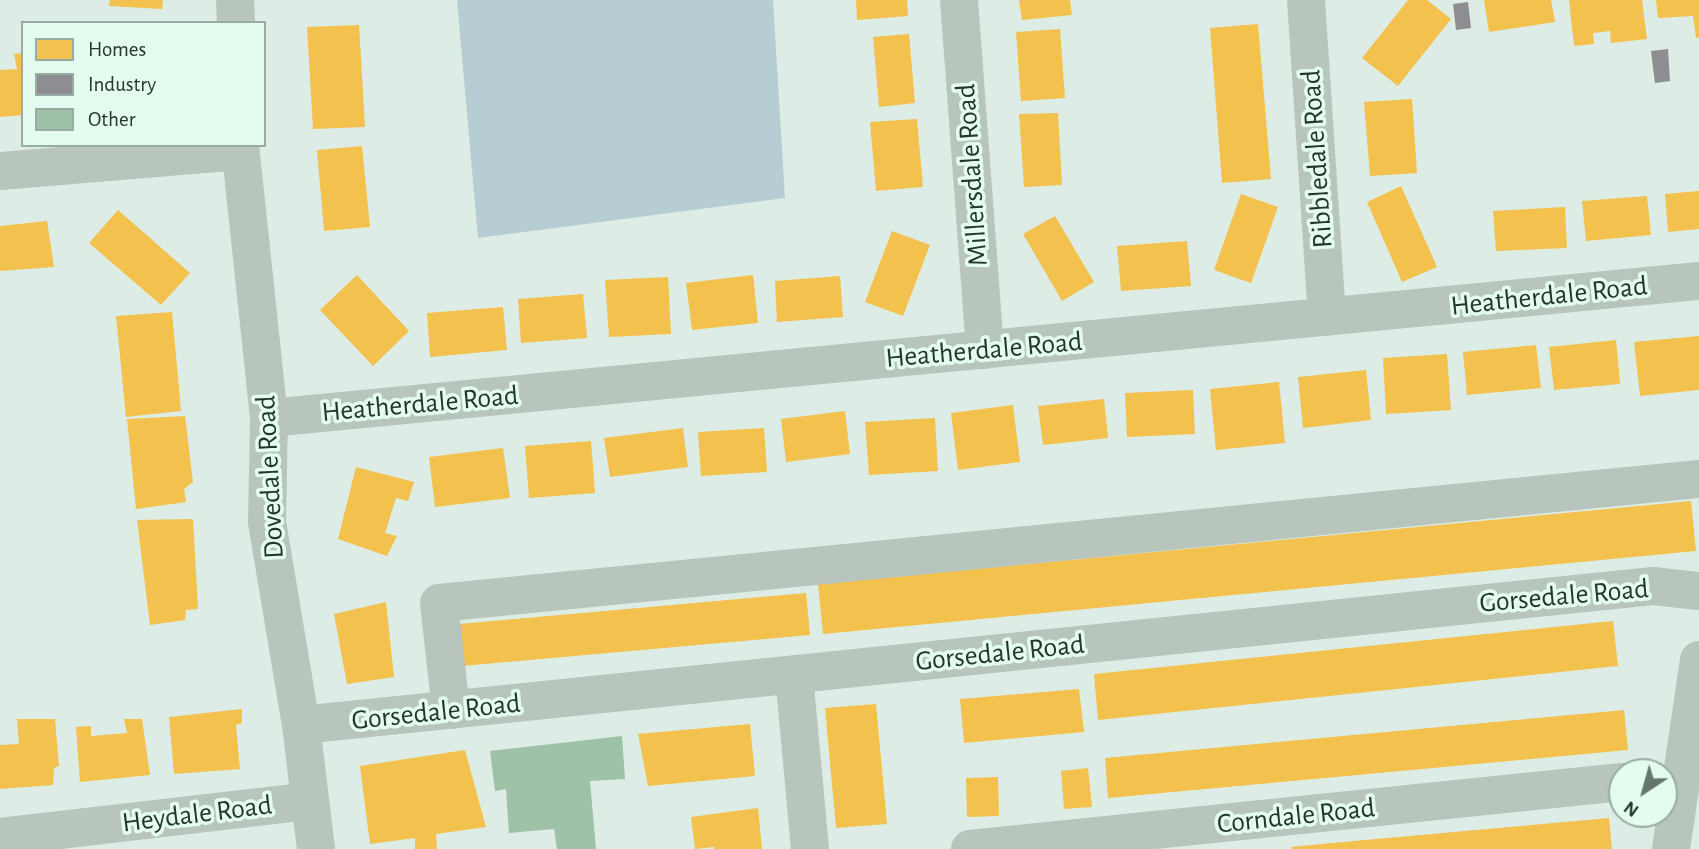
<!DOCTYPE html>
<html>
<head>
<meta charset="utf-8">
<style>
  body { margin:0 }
  #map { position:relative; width:1699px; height:849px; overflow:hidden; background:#ddede5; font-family:"Alegreya Sans",sans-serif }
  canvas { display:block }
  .legend { position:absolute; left:21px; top:21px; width:245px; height:126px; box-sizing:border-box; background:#e4fbf0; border:2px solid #98aca1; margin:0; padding:9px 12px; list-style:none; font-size:21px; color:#25362b }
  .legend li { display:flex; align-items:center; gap:14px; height:35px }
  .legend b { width:35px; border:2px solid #98aca1 }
  .north { position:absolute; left:1608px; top:758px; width:70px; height:70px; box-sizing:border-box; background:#e4fbf0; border:2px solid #98aca1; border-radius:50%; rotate:216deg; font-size:19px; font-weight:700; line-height:28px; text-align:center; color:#25362b }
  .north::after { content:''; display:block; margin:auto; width:24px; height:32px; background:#65766c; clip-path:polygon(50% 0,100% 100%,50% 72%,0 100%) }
</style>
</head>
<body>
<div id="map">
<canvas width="1699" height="849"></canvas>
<ul class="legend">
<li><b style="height:19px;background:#f2c14e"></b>Homes</li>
<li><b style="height:19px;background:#8d8d92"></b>Industry</li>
<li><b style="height:19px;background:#9dc2a8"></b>Other</li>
</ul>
<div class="north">N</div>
</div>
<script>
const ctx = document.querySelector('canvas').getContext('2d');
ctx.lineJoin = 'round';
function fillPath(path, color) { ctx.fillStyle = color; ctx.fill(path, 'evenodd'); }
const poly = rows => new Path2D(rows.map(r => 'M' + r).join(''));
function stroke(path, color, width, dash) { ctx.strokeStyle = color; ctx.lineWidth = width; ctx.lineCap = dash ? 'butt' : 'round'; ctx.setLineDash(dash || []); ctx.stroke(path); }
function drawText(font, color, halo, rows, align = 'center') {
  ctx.font = font + ' "Alegreya Sans",sans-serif'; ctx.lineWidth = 7; ctx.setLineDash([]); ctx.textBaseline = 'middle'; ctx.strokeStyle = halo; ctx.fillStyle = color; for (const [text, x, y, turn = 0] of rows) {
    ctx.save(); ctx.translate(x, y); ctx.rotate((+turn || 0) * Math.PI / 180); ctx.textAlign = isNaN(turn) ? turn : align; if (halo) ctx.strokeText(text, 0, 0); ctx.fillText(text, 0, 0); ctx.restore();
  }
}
fillPath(poly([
  [457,0,773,0,785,198,478,238]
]), '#b6ced3');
fillPath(poly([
  [110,0,163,0,162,9,109,6],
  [856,0,907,0,908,16,857,20],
  [1019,0,1070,0,1072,15,1022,20],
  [1408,0,1427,0,1451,19,1398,86,1362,58],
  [1484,0,1551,0,1555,22,1489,32],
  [1569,0,1642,0,1647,39,1611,43,1610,31,1593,33,1594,44,1574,46],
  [1656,0,1699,0,1699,37,1696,38,1693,16,1658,18],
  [1258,24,1271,179,1222,183,1210,28],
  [359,25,365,127,313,129,307,27],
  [1060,29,1065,98,1021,101,1016,32],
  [909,34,915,103,879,107,873,37],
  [23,53,23,115,0,117,0,70,17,69,14,54],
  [1412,99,1417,173,1370,176,1364,102],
  [1058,113,1062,185,1024,187,1019,114],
  [917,119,923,187,876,191,870,122],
  [362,146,370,227,324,231,317,150],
  [1401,186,1437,267,1402,282,1367,202],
  [1699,191,1699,229,1668,232,1665,194],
  [1241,194,1278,207,1251,283,1214,270],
  [1647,196,1651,235,1586,241,1582,201],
  [1565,207,1567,248,1496,251,1493,211],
  [118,210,190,273,161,305,89,243],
  [1055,216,1094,282,1062,301,1023,234],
  [47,221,54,267,0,271,0,226],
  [892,231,930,245,903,316,865,302],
  [1187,241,1191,286,1121,291,1117,246],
  [357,275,409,331,373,366,320,310],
  [753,275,758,323,692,330,686,283],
  [840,276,843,317,777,322,775,281],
  [668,277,671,334,609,337,605,280],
  [583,294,587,338,521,343,518,299],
  [503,307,507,350,430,357,427,313],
  [172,312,181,411,126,417,116,316],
  [1699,336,1699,390,1640,396,1634,342],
  [1616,340,1620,384,1554,390,1549,347],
  [1536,345,1541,388,1467,395,1463,352],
  [1447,354,1451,410,1386,414,1383,358],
  [1366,370,1371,420,1303,428,1298,377],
  [1279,382,1285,443,1216,450,1210,389],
  [1193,390,1195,434,1127,437,1125,393],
  [1104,399,1108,438,1043,445,1038,406],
  [1013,405,1020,462,958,470,951,413],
  [845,411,850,454,786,462,781,419],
  [185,416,193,482,184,489,186,502,136,509,127,419],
  [935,418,938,471,869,475,865,422],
  [683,428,688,467,610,477,604,438],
  [764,428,767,472,701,476,698,432],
  [591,441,595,493,529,498,525,446],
  [503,448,510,498,435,507,429,457],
  [356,467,414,482,408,501,396,498,385,533,397,536,387,556,338,539],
  [1691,501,1696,551,823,634,818,584],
  [193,519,198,609,186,610,185,620,150,625,137,520],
  [806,593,810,635,451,667,448,625],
  [386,602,394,677,347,684,334,614],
  [1613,621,1618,666,1098,720,1094,674],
  [1079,689,1084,732,964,743,960,699],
  [876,704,887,824,836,828,825,708],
  [242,709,242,723,236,725,240,769,174,774,169,717],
  [1624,710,1628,750,1108,798,1105,758],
  [17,719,55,719,59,766,54,768,53,785,0,789,0,745,19,744],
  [124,719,142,719,150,775,80,782,76,727,91,726,91,736,127,733],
  [750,724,755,776,648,786,638,734],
  [465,750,486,827,436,834,437,849,415,849,415,838,370,844,360,766],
  [1088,768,1092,807,1064,809,1061,771],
  [998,777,999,816,967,817,966,778],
  [758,808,762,849,714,849,714,847,695,849,691,817],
  [1609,818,1612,849,1292,849,1291,847,1321,844]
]), '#f2c14e');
fillPath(poly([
  [1468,2,1471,28,1456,30,1453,4],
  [1668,49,1670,81,1655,83,1651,51]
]), '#8d8d92');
fillPath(poly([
  [622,736,625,779,590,781,596,849,557,849,554,829,509,833,506,789,495,791,490,751]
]), '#9dc2a8');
stroke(poly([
  [235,0,236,23],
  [959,0,985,350],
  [1306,0,1327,317],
  [240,145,269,418,267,522,301,725,316,849],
  [0,171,240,151],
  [269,418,1699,281],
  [794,675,810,849],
  [451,710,439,603,1699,479],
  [301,725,1653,586,1699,591],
  [0,837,310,801],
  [970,849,1622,782],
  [1671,849,1699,660]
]), '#b7c5bd', 38);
drawText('28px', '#25362b', '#e4fbf0', [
  ["Ribbledale Road",1317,159,-94],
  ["Millersdale Road",972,175,-94],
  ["Heatherdale Road",1549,296,-6],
  ["Heatherdale Road",984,350,-5],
  ["Heatherdale Road",420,404,-5],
  ["Dovedale Road",270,477,-93],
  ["Gorsedale Road",1564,596,-5],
  ["Gorsedale Road",1000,653,-6],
  ["Gorsedale Road",436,712,-6],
  ["Heydale Road",197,814,-7],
  ["Corndale Road",1296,816,-6]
]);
</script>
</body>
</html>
